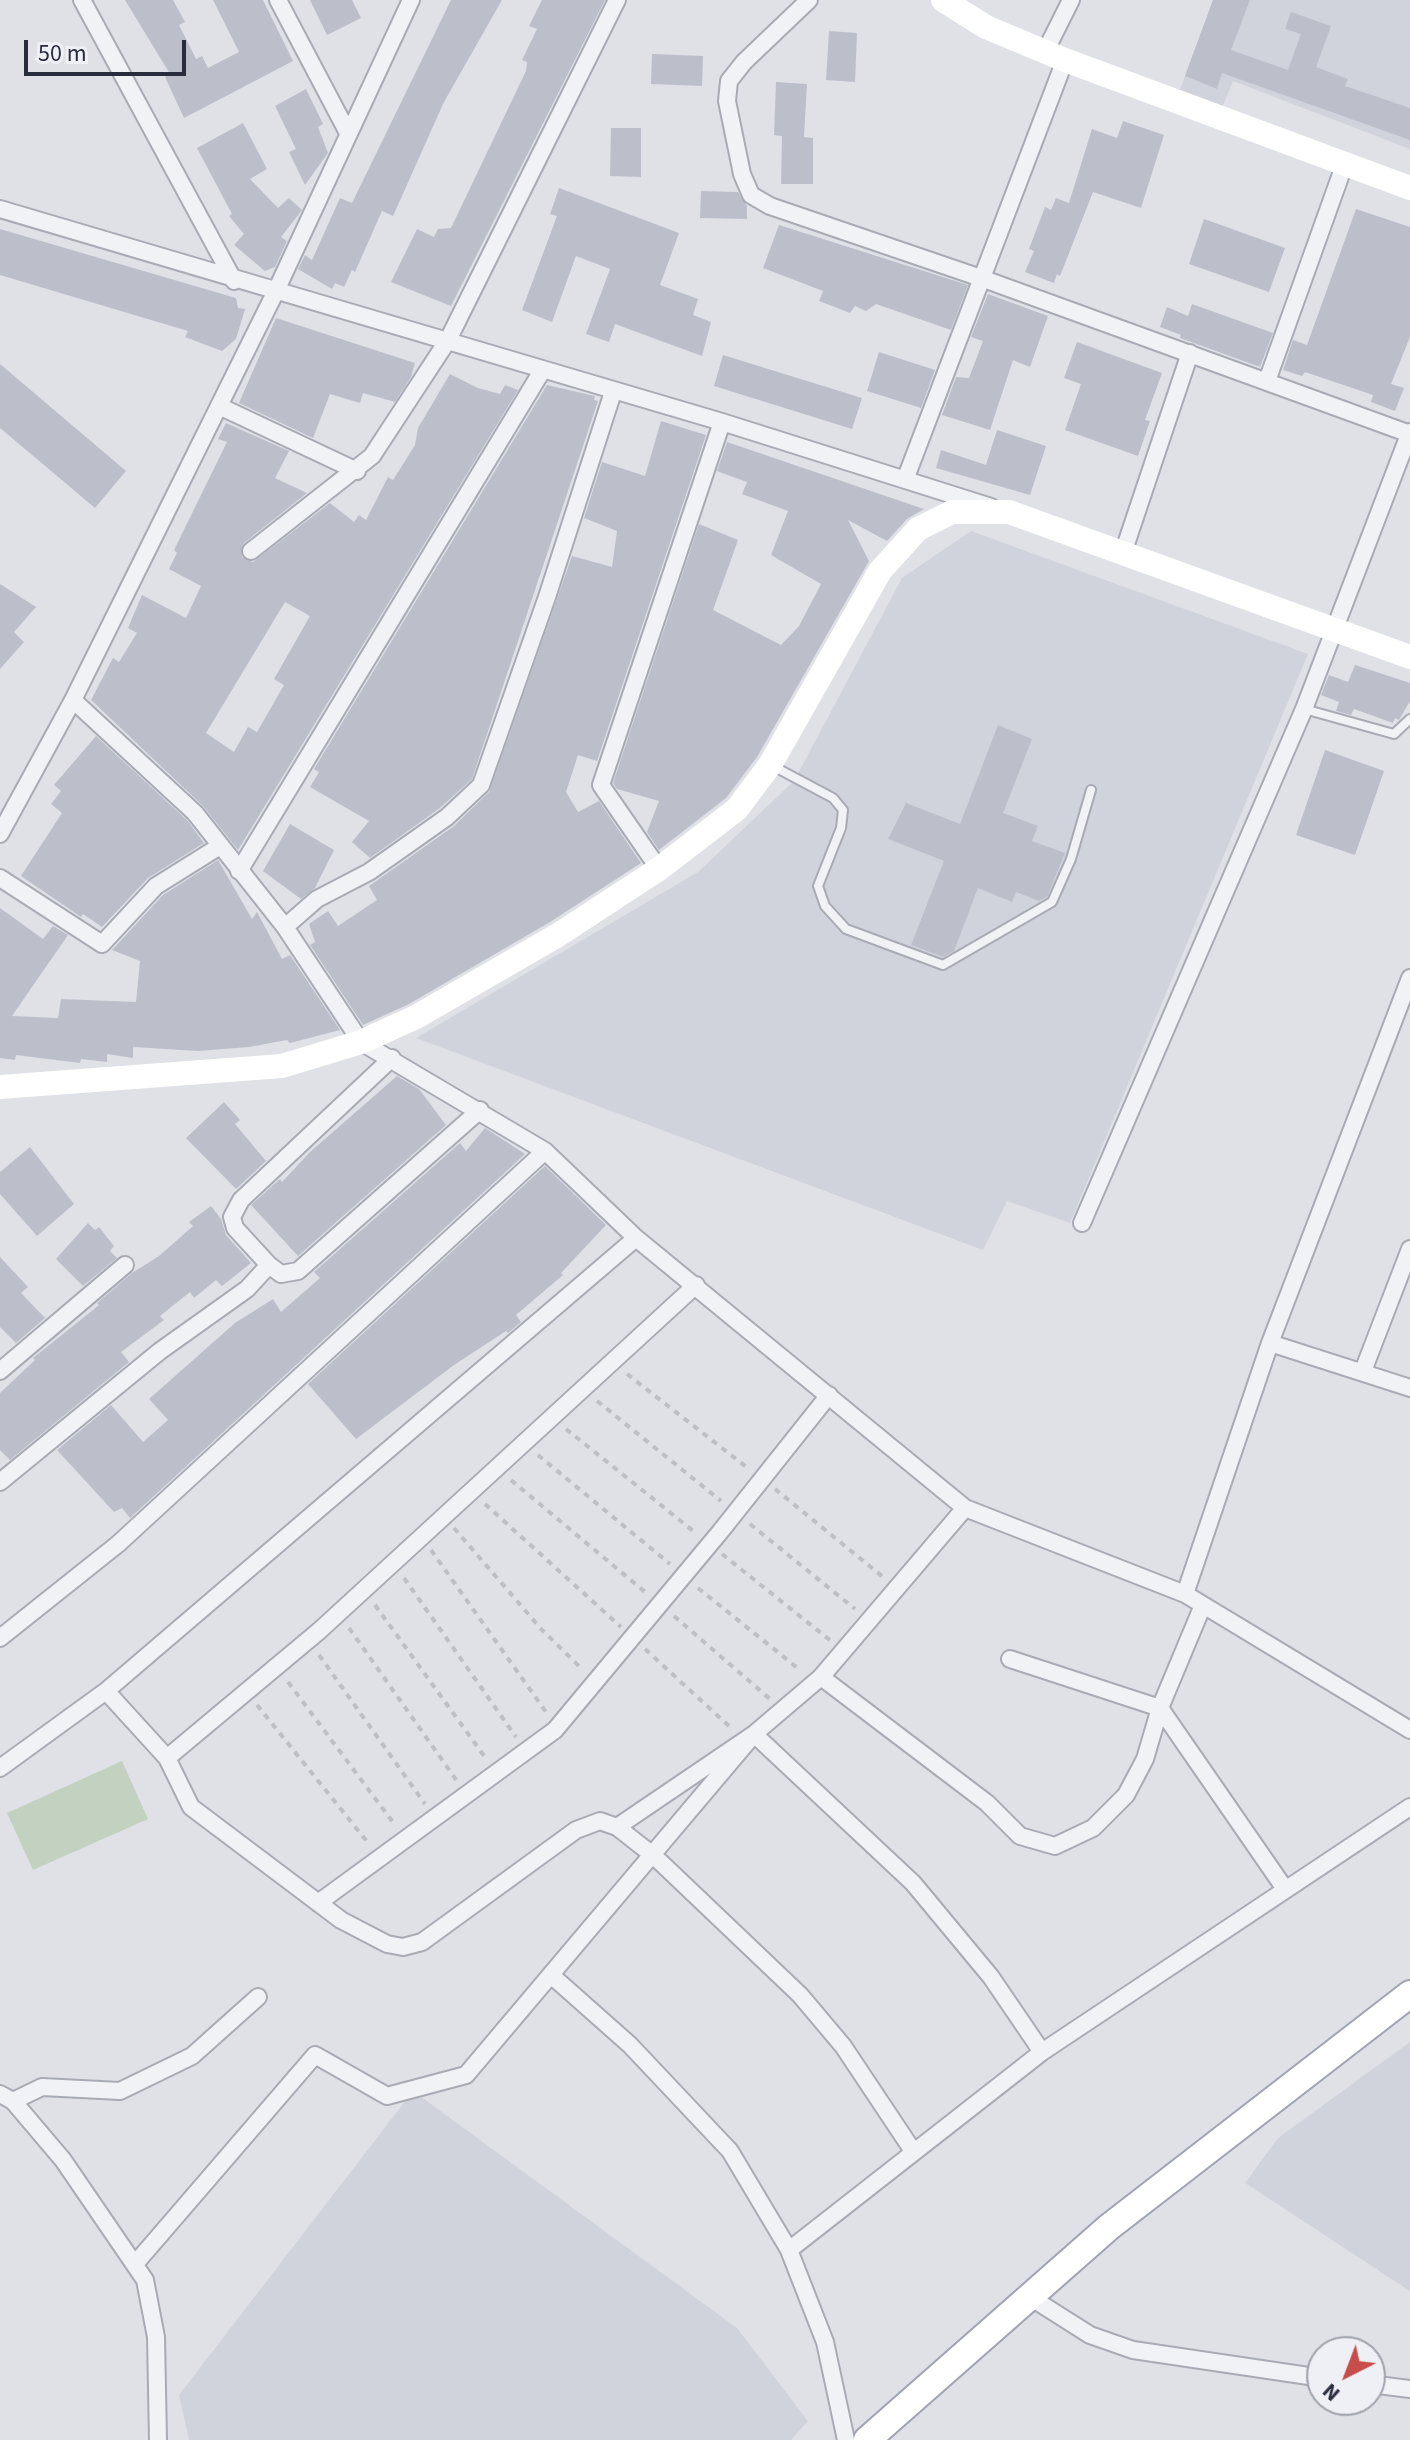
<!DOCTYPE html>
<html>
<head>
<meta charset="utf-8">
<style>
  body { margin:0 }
  #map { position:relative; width:1410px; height:2440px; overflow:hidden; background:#dfe1e7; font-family:"Source Sans 3",sans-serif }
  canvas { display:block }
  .north { position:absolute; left:1306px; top:2336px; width:80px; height:80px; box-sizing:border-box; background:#eef0f5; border:2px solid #9fa2ab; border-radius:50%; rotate:222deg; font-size:22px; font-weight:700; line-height:32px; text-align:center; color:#292c3d }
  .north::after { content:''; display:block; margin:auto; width:28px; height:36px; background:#c64d4a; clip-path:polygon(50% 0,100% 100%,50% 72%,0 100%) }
  .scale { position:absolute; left:24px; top:40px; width:162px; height:36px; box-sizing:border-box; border:4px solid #292c3d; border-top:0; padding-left:10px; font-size:24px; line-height:28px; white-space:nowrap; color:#292c3d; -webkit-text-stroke:6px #eef0f5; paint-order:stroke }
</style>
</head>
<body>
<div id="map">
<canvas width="1410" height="2440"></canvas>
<div class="north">N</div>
<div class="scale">50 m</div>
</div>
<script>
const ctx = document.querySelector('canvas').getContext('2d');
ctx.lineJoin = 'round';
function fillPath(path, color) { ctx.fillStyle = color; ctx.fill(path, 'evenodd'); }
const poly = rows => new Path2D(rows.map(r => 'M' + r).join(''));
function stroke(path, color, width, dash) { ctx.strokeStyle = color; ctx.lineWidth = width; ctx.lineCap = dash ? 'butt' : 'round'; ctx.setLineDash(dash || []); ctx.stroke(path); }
fillPath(poly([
  [1213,0,1410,0,1410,149,1233,81,1222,108,1179,92],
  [971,531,1308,654,1070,1223,1007,1201,983,1250,416,1038,698,872,794,781,902,578],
  [1410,2042,1410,2291,1245,2183,1278,2138],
  [413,2091,737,2328,808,2421,791,2440,189,2440,179,2395]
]), '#d1d3dc');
fillPath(poly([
  [122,1761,148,1819,33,1870,7,1813]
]), '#c2d1c0');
fillPath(poly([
  [125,0,173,0,185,22,179,25,196,59,202,56,208,68,239,52,213,0,263,0,293,61,184,118,165,77,170,74],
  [310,0,352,0,361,18,327,35],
  [451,0,502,0,444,102,393,216,382,211,355,272,352,270,344,287,335,283,332,289,298,269,305,255,312,260,340,198,352,203],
  [542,0,605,0,451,306,391,282,417,229,434,237,438,229,451,228,526,71,527,62,522,60,537,29,529,26],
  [1213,0,1250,0,1231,50,1288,70,1301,34,1285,29,1291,12,1331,26,1316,67,1348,79,1345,86,1410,108,1410,140,1222,73,1217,89,1185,76],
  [829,31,857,33,855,82,826,80],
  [652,54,703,56,702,86,651,84],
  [776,82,807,84,804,137,813,138,813,184,781,184,782,136,774,135],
  [306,89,323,124,318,127,328,153,305,185,289,152,296,149,275,106],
  [1123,121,1164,135,1141,208,1093,192,1060,276,1057,274,1054,283,1025,272,1034,251,1029,249,1045,207,1051,210,1056,198,1069,203,1092,129,1117,138],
  [243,123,267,169,250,179,278,208,289,198,302,210,281,237,287,241,275,267,265,271,234,245,244,234,229,216,232,214,197,148],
  [611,128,641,128,641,177,610,176],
  [559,188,679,233,660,285,698,299,693,315,711,322,702,356,615,324,609,342,586,334,610,269,576,256,552,322,522,310,557,216,550,214],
  [701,191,738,192,747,206,747,219,700,218],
  [1356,209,1410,227,1410,337,1391,384,1404,388,1395,411,1371,402,1373,395,1305,372,1302,376,1283,370,1293,340,1307,345],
  [1204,219,1285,248,1269,292,1189,264],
  [779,225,968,285,951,330,876,304,866,311,855,306,850,313,819,301,823,291,763,268],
  [0,229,236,298,238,308,245,309,236,339,222,351,185,337,188,331,0,275],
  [988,294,1048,316,1030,367,1013,360,990,430,942,415,956,377,969,378,983,341,971,337],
  [1192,304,1273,333,1260,367,1180,338,1181,335,1160,327,1167,307,1188,316],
  [276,318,415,363,411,377,395,402,363,393,360,403,330,394,313,438,239,403],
  [1077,342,1162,373,1145,420,1150,421,1138,456,1065,430,1081,384,1064,378],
  [879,352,935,370,921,408,867,391],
  [723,355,862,398,852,429,714,386],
  [0,364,126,471,95,508,0,428],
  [450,374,478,388,500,394,505,385,518,390,238,850,202,805,91,700,113,658,119,662,137,633,128,628,142,595,186,618,201,586,169,569,177,553,174,550,227,442,218,439,226,423,289,451,275,478,307,493,244,543,242,557,253,562,330,503,354,522,359,515,366,520,388,477,393,480,415,445,418,428],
  [285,602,310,616,274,679,284,685,257,732,248,727,234,752,206,733],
  [547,385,595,396,594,400,598,401,472,779,440,808,370,858,352,842,369,821,310,787,319,772,314,769],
  [661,421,706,435,597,761,578,755,566,792,578,812,599,801,641,863,550,922,409,1004,363,1025,310,945,315,942,309,924,328,911,338,926,377,900,369,886,454,826,489,792,572,556,612,567,617,531,584,518,602,462,645,476],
  [997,430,1046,446,1030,495,936,468,941,450,986,465],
  [727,442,924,509,907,519,887,541,848,520,869,561,757,757,726,798,659,850,647,832,659,801,617,789,613,783,699,524,738,540,713,610,781,645,799,626,821,584,771,555,788,511,742,494,747,482,717,471],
  [0,584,36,607,14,632,24,642,0,669],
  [1355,665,1410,683,1410,701,1399,720,1395,718,1393,723,1354,709,1351,715,1336,711,1339,702,1321,695,1329,675,1348,682],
  [998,725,1032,739,1003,813,1038,826,1032,841,1065,853,1047,897,1039,901,1016,892,1012,902,978,888,954,951,943,957,911,945,944,861,888,839,906,803,960,824],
  [96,736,187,820,204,843,148,878,102,927,83,914,81,917,21,876,62,813,51,804,61,791,54,785],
  [1325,750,1384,771,1355,855,1296,835],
  [290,824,334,850,315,888,301,899,263,871],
  [218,860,252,919,257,912,282,959,290,955,340,1030,290,1043,287,1040,249,1047,198,1051,133,1047,133,1058,107,1054,107,1062,81,1059,80,1063,16,1055,15,1060,0,1058,0,908,43,939,53,926,68,935,12,1016,58,1018,61,999,136,1002,140,961,112,950,163,895],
  [397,1076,419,1089,446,1125,298,1256,251,1205,280,1179,282,1182,310,1152],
  [224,1102,240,1120,235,1124,266,1161,236,1189,186,1138],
  [485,1128,525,1154,130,1518,122,1508,114,1512,57,1450,111,1405,143,1442,168,1420,149,1399,235,1323,273,1299,281,1312,320,1278,314,1272,460,1143,466,1151],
  [30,1147,74,1204,37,1236,0,1194,0,1172],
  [545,1166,606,1225,561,1273,563,1275,516,1315,521,1322,508,1333,506,1331,454,1365,356,1439,308,1384],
  [211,1206,221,1219,226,1235,251,1263,222,1286,216,1280,194,1298,190,1292,160,1316,164,1320,121,1352,129,1362,10,1460,0,1450,0,1393,35,1360,33,1358,99,1305,97,1303,132,1273,159,1256,193,1226,189,1222],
  [88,1223,95,1230,99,1227,114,1246,110,1251,117,1258,83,1286,56,1259],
  [0,1257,28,1287,21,1293,45,1318,16,1343,0,1327]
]), '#bcbfca');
const service = poly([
  [1304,709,1394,734,1410,719],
  [771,765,833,798,843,810,841,828,818,886,825,906,846,929,943,965,1052,902,1071,859,1091,790]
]);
const minor = poly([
  [82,0,234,281],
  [278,0,347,131],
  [809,0,744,62,729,81,727,101,742,174,751,195,770,206,981,278,1410,434],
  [1046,50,1071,0],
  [0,209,722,422,991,507],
  [1267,381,1345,163],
  [219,406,357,471],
  [905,480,1065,60],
  [251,551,372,456,448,340,617,0],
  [1123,553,1190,353],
  [73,700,195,813,285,927,361,1042,545,1151,636,1238,965,1508,1185,1594,1410,1730],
  [0,834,73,700,275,293,411,0],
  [659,869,601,785,722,422],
  [239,871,542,371],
  [0,878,102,944,156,886,220,846],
  [285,927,317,899,369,872,447,817,481,785,547,597,613,392],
  [1410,978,1270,1343,1410,1388],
  [1082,1223,1304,709,1410,432],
  [269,1265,235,1228,232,1217,241,1200,392,1058],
  [0,1371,125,1265],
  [1363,1371,1410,1249],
  [0,1482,160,1351,247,1289,269,1265,281,1274,298,1271,480,1110],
  [1185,1594,1270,1343],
  [0,1638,118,1544,545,1151],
  [1010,1659,1160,1708,1285,1889],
  [821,1677,987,1803,1020,1836,1055,1846,1093,1828,1126,1795,1145,1759,1160,1708,1203,1605],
  [106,1691,167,1758,191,1807,341,1920,387,1944,403,1947,422,1942,576,1830,600,1821,617,1827,654,1856,800,1995,843,2046,913,2151],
  [167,1758,319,1631,696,1285],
  [0,1768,106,1691,636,1238],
  [617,1827,754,1734,913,1883,991,1977,1042,2052],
  [318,1903,555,1730,720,1532,829,1395],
  [551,1975,630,2045,730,2151,789,2250,825,2342,846,2440],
  [0,2094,13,2101,63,2160,145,2280,156,2337,158,2440],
  [13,2101,42,2087,120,2091,192,2056,258,1997],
  [789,2250,1042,2052,1410,1807],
  [135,2264,315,2055,387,2096,466,2075,754,1734,821,1677,965,1508],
  [1030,2297,1090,2335,1133,2350,1322,2378],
  [1370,2384,1410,2389]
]);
const primary = poly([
  [867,2440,1109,2227,1410,1994]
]);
stroke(service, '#a8abb4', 12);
stroke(minor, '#a8abb4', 20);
stroke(primary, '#9fa3b2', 30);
stroke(poly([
  [627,1374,749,1469],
  [597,1401,721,1501],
  [566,1429,697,1534],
  [538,1455,670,1564],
  [511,1480,645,1592],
  [775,1489,883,1577],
  [485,1504,621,1627],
  [750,1524,855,1609],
  [454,1528,542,1630,583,1670],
  [431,1550,546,1712],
  [722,1554,831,1641],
  [404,1578,516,1737],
  [698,1588,800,1670],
  [375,1605,487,1760],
  [674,1616,770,1699],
  [349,1628,457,1781],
  [645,1649,730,1727],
  [319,1655,425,1804],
  [288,1682,395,1825],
  [257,1705,369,1844]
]), '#bdbfc6', 4, [6, 6]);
stroke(service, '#f1f2f6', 8);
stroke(minor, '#f1f2f6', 16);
stroke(poly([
  [943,0,986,27,1065,60,1410,188],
  [0,1087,282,1066,361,1042,416,1017,558,935,659,869,737,809,770,765,880,571,918,529,952,512,1009,512,1410,657]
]), '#fff', 24);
stroke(primary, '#fff', 26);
</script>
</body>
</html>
